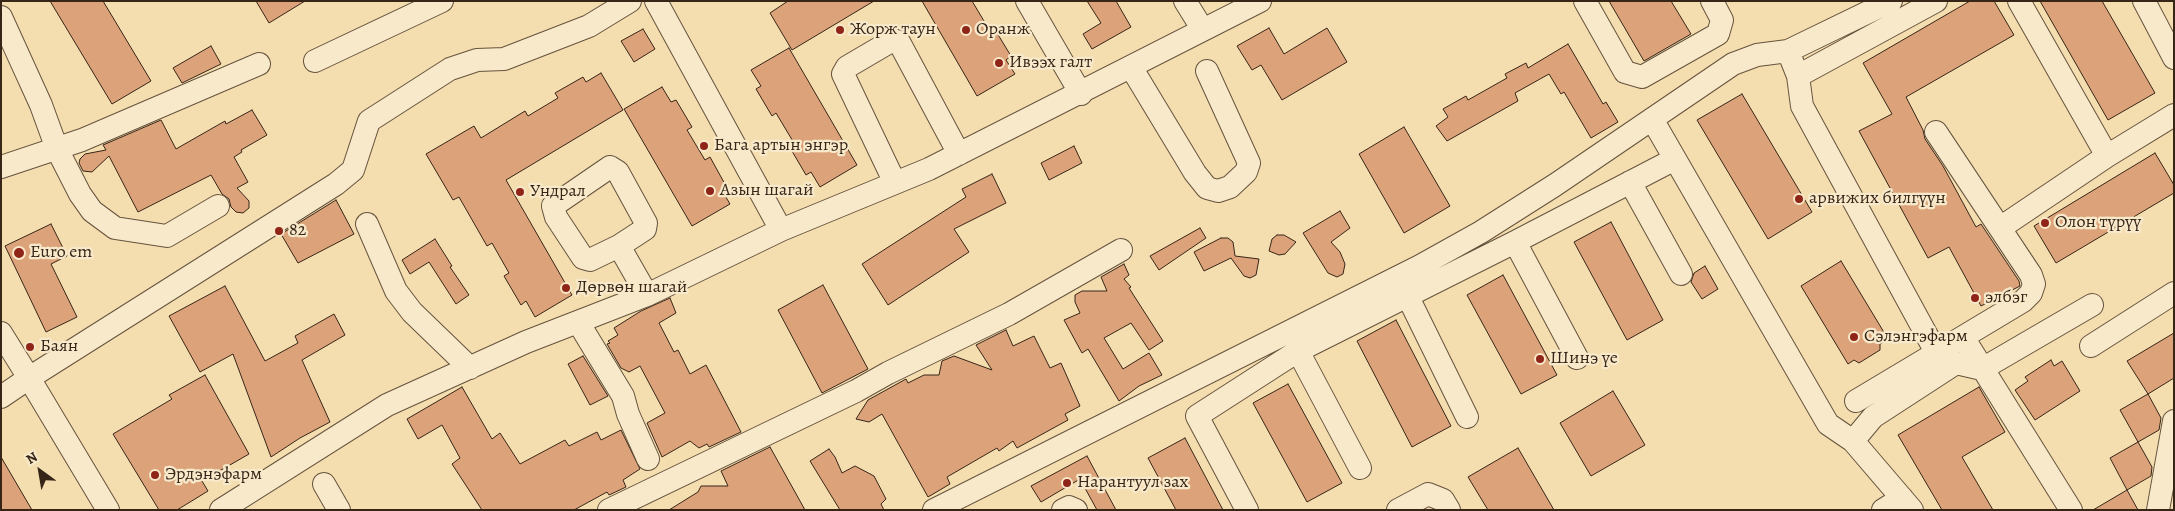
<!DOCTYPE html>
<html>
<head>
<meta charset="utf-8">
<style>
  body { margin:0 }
  #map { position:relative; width:2175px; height:511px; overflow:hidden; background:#f4ddae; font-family:Alegreya,serif }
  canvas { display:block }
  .frame { position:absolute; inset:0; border:2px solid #372518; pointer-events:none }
  .north { position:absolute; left:15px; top:446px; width:50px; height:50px; -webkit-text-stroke:4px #f8e9ca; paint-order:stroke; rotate:328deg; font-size:14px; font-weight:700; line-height:20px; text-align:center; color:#372518 }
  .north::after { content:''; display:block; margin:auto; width:18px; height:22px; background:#372518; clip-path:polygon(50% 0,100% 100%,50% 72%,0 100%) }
</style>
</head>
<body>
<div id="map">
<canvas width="2175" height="511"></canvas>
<div class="frame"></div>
<div class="north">N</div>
</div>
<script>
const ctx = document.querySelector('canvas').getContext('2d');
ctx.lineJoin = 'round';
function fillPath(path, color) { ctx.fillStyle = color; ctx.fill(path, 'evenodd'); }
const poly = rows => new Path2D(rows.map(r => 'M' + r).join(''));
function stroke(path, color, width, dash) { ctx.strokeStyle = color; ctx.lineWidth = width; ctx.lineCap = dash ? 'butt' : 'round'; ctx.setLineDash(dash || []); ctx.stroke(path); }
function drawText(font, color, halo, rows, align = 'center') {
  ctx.font = font + ' Alegreya,serif'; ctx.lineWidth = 4.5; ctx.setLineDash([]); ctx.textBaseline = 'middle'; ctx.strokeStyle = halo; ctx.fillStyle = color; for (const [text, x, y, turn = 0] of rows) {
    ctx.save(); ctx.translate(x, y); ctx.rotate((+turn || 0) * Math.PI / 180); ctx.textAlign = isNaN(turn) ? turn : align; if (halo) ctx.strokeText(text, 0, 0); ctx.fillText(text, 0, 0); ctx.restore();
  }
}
const building = poly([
  [50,1,103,1,151,81,112,104,50,1],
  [256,1,305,1,269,23,256,1],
  [788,1,874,1,792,50,770,13,788,1],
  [922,1,972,1,990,31,994,28,1011,56,1006,60,1015,74,977,96,922,1],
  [1087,1,1116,1,1131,27,1092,49,1083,34,1101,23,1087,1],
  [1609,1,1671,1,1691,34,1644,61,1609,1],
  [1970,1,1994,1,2014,35,1906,97,1923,130,1925,139,1943,166,1976,227,1981,224,2019,281,2020,286,1981,306,1949,247,1928,258,1859,131,1892,114,1863,63,1970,1],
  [2040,1,2102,1,2155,93,2108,120,2040,1],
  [1269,28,1284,54,1327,28,1347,62,1282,100,1261,65,1252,70,1237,46,1269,28],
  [643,29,655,49,634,62,621,41,643,29],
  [1568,44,1603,104,1606,102,1618,122,1591,138,1564,92,1561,94,1549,74,1515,93,1518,101,1447,141,1436,126,1448,117,1443,109,1466,96,1468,100,1507,78,1505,74,1526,63,1528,68,1568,44],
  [211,46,221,64,182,83,173,68,211,46],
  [789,48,857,165,820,187,811,172,806,175,789,146,794,143,776,113,772,116,756,89,761,86,751,70,789,48],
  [601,73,623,110,506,180,572,295,535,317,526,301,521,305,504,276,509,273,492,243,487,246,459,197,453,200,426,154,474,126,481,138,525,111,528,116,558,98,555,93,583,77,586,82,601,73],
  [662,87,671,102,676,100,692,127,687,130,705,160,710,157,726,186,721,189,730,204,692,226,624,109,662,87],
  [1742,94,1812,212,1768,239,1697,120,1742,94],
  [252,110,267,135,241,150,242,152,234,157,248,182,237,188,249,201,249,208,243,213,236,212,231,207,229,199,222,194,211,175,138,212,109,156,92,172,83,171,79,163,80,159,85,154,106,150,103,145,161,120,176,149,225,121,226,124,252,110],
  [1404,127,1450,206,1404,233,1359,154,1404,127],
  [1074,146,1082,163,1049,180,1041,163,1074,146],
  [2155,153,2174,185,2174,193,2056,263,2034,226,2155,153],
  [992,174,1006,203,954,229,969,252,888,305,862,264,966,197,962,189,992,174],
  [336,200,354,234,298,263,281,234,336,200],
  [1340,211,1350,228,1331,242,1340,252,1345,264,1343,274,1337,277,1328,273,1303,233,1340,211],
  [1611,222,1663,320,1627,340,1574,242,1611,222],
  [51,224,67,256,51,264,77,317,46,332,5,246,51,224],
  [1200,228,1206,238,1159,270,1150,256,1200,228],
  [1277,235,1284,235,1296,242,1285,254,1279,255,1269,251,1272,239,1277,235],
  [1221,238,1228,238,1233,242,1235,256,1259,259,1256,275,1250,278,1244,276,1231,258,1204,271,1194,252,1221,238],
  [435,239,452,266,450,267,469,295,456,304,429,262,410,274,402,260,435,239],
  [1841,261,1888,339,1880,344,1880,350,1859,363,1854,360,1848,364,1801,286,1841,261],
  [1124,264,1129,275,1124,279,1131,287,1129,288,1163,341,1149,350,1131,323,1104,338,1123,369,1149,353,1162,375,1139,386,1119,401,1088,349,1082,353,1064,320,1080,313,1075,302,1075,295,1082,291,1107,291,1101,277,1124,264],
  [1705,266,1718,289,1702,299,1691,282,1694,273,1705,266],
  [1503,275,1557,375,1521,394,1467,295,1503,275],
  [823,285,868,369,822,393,778,310,823,285],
  [225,286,265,361,298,343,295,336,334,314,345,335,302,360,330,422,300,438,271,457,233,354,200,372,169,316,225,286],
  [670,298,676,313,659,323,674,352,678,350,690,374,706,365,741,432,709,447,707,444,699,448,690,441,662,457,647,423,665,413,640,366,629,372,621,368,607,344,610,343,608,341,618,335,614,328,641,311,670,298],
  [1396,320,1451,426,1412,447,1357,341,1396,320],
  [1006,330,1013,346,1034,336,1050,368,1061,363,1080,406,1065,414,1068,420,1017,448,1013,441,999,451,997,448,947,477,950,484,928,497,882,414,869,422,856,419,868,400,906,379,908,383,924,375,939,375,942,361,954,356,992,370,976,345,1006,330],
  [2174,333,2174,378,2148,394,2127,361,2174,333],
  [583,356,608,396,590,405,568,364,583,356],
  [2051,360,2054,366,2062,361,2080,391,2035,420,2015,390,2028,381,2025,377,2051,360],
  [205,375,249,454,202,481,208,491,177,510,159,510,113,434,172,399,169,395,205,375],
  [1288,384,1342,483,1307,502,1253,403,1288,384],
  [462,387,492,439,500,433,520,464,565,440,569,446,597,432,601,440,621,430,640,469,623,480,626,487,609,495,607,492,574,510,482,510,452,464,460,458,442,425,418,439,407,419,462,387],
  [1979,387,2005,432,1962,457,1993,510,1942,510,1898,435,1979,387],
  [1613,391,1645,445,1591,476,1560,423,1613,391],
  [2148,394,2161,418,2159,430,2138,442,2120,410,2148,394],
  [1185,438,1223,510,1176,510,1148,458,1185,438],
  [2138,442,2152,467,2151,476,2127,490,2110,458,2138,442],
  [770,447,805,510,669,510,698,492,701,486,728,486,721,471,770,447],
  [1518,448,1554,510,1488,510,1468,477,1518,448],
  [829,449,835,457,842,473,855,466,874,476,886,499,881,504,884,510,840,510,810,461,829,449],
  [1087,456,1116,510,1097,510,1080,479,1041,502,1031,486,1087,456],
  [1,457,32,510,1,510,1,457],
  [2127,490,2138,510,2093,510,2127,490]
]);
fillPath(building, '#dca37a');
stroke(building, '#372518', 1);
const minor = poly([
  [656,1,781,230],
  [1027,1,1081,94],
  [1185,1,1203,30],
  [1585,1,1625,72,1642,77,1718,34,1722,20,1712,1],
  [2019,1,2107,156],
  [2144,1,2174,58],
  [1,17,41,105,57,149,80,194,92,211,115,228,167,236,218,206],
  [1788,51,1798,76,1802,106,1937,354],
  [315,61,442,1],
  [1131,67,1195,173,1207,188,1218,191,1230,187,1246,172,1249,163,1207,71],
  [1798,76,1936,1],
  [1652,119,1828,424,1853,441,1912,510],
  [1936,132,2031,275,2034,284,2031,293,2023,301,1963,337],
  [1,167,82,140,259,64],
  [610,167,618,172,646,223,645,229,619,246,590,260,583,258,556,217,553,206,610,167],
  [1630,182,1681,274],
  [895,183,843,74,847,67,893,40,899,42,959,154],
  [367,224,396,291,412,312,470,368],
  [2000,228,2107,156,2174,115],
  [1515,242,1577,358],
  [619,246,647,295],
  [1407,295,1467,417],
  [578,322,623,396,628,414,648,459],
  [1,333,29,378,336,184,353,170,369,121,450,69,477,60,504,59,589,26,630,1],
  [2091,346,2174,293],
  [1298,351,1360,468],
  [1,397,29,378,108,510],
  [1856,401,1963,337,2071,510],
  [1853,441,1873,417,1956,363,1982,369,2092,305],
  [324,484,339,510],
  [221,510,387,405,526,342,647,295,781,230,929,169,1260,1],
  [609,510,856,391,888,373,1009,314,1121,250],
  [934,510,1420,266,1481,232,1555,185,1733,64,1757,55,1788,51,1891,1],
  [1063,510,1069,507,1076,510],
  [1247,510,1197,416,1298,351,1515,242,1675,159],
  [1398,510,1428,494,1443,500,1449,510],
  [1883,510,1902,498],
  [2158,510,2174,421]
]);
stroke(minor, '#66533e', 24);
stroke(minor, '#f8e9ca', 22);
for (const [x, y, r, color] of [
  [840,30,5,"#8f2418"],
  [966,30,5,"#8f2418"],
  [999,63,5,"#8f2418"],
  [704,146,5,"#8f2418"],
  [710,191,5,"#8f2418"],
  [520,192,5,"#8f2418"],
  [1799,199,5,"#8f2418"],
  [2045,223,5,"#8f2418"],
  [279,231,5,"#8f2418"],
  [19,253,6,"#8f2418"],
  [566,288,5,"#8f2418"],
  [1975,298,5,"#8f2418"],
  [1854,337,5,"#8f2418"],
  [30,347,5,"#8f2418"],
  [1540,359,5,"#8f2418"],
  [155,475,5,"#8f2418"],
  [1067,483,5,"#8f2418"]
]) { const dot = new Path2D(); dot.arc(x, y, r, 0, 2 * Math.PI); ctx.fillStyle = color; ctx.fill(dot); stroke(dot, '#f8e9ca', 2); }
drawText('18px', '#372518', '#f8e9ca', [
  ["Жорж таун",850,30],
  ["Оранж",976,30],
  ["Ивээх галт",1009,63],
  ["Бага артын энгэр",714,146],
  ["Азын шагай",720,191],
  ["Ундрал",530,192],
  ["арвижих билгүүн",1809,199],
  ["Олон түрүү",2055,223],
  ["82",289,231],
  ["Euro em",30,253],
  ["Дөрвөн шагай",576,288],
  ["элбэг",1985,298],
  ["Сэлэнгэфарм",1864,337],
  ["Баян",40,347],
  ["Шинэ үе",1550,359],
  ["Эрдэнэфарм",165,475],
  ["Нарантуул зах",1077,483]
], 'left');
</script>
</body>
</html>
